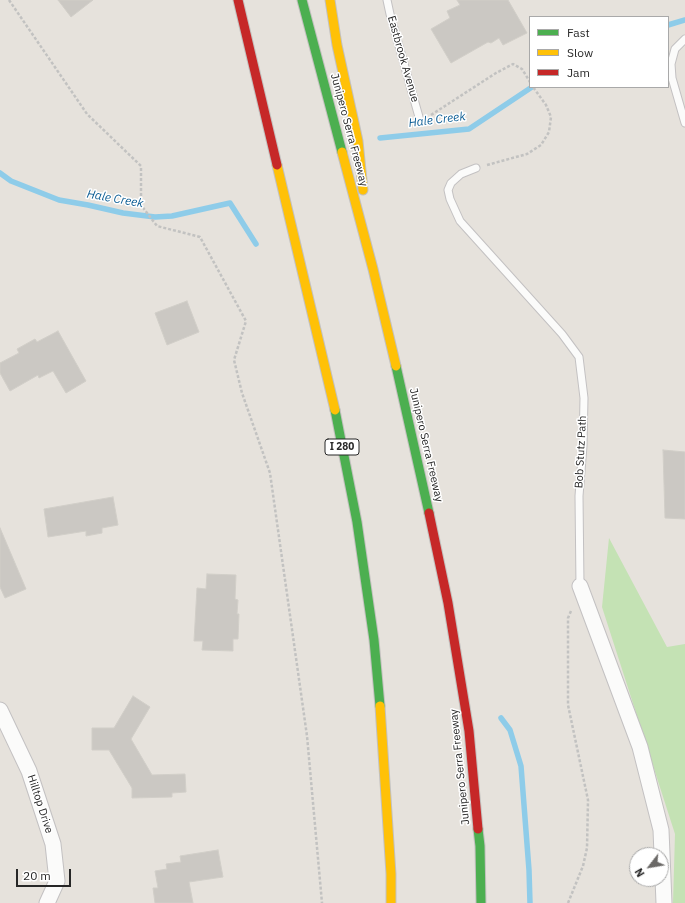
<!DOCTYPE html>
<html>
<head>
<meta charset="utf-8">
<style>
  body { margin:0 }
  #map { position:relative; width:685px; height:903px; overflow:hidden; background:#e6e2dc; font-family:"IBM Plex Sans",sans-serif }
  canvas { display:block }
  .legend { position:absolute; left:529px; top:16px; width:140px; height:72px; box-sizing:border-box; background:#fff; border:1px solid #a9a9a9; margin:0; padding:5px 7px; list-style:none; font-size:12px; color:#272727 }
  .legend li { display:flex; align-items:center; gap:8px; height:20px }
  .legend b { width:20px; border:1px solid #a9a9a9 }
  .north { position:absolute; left:629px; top:847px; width:40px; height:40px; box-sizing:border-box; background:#fff; border:1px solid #a9a9a9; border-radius:50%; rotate:239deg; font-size:11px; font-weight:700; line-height:16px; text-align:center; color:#272727 }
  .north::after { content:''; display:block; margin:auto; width:14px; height:18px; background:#6a6866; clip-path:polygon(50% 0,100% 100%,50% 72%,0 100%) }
  .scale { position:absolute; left:16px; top:869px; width:55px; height:18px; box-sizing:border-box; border:2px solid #272727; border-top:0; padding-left:5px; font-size:12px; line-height:14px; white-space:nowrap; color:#272727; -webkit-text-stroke:3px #fff; paint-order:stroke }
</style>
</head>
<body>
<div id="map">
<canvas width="685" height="903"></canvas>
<ul class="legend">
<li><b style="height:5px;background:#4caf50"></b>Fast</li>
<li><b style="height:5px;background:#ffc107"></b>Slow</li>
<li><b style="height:5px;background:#c62828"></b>Jam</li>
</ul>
<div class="north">N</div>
<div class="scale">20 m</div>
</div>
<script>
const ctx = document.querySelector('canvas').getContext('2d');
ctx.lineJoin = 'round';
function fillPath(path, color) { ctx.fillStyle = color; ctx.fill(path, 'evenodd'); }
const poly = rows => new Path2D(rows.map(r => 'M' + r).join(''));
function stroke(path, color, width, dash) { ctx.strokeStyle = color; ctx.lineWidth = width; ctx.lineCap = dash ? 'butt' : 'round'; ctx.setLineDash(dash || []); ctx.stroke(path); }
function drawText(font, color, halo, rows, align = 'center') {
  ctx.font = font + ' "IBM Plex Sans",sans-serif'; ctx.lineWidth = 3; ctx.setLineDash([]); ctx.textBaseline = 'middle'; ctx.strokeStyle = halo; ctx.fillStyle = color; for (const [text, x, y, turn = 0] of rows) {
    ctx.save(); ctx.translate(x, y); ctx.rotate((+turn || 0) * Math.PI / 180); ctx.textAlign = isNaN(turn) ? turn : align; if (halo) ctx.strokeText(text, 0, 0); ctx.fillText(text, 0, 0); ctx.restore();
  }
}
fillPath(poly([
  [609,538,667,647,685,644,685,903,673,903,675,834,602,607]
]), '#c4e2b4');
stroke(poly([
  [668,25,685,20],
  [380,138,469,129,532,87],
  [0,173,11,181,59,200,88,205,123,213,155,217,172,216,230,203,256,244],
  [501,718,510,730,521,766,529,870,530,903]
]), '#8ecce9', 5.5);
const building = poly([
  [58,0,93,0,71,17,58,0],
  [457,0,508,0,527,33,503,45,499,38,491,43,488,42,451,63,431,29,450,18,447,11,460,5,457,0],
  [187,301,199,332,167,345,155,313,187,301],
  [58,331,86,381,66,393,53,371,39,378,38,375,10,391,0,373,0,363,19,353,17,349,35,339,37,342,58,331],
  [663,450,685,452,685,519,665,518,663,450],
  [113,497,118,525,102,528,102,533,86,536,86,531,48,537,44,509,113,497],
  [0,528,26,589,5,598,0,587,0,528],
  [207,574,236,575,235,599,238,600,237,614,239,614,238,639,233,639,233,651,202,650,203,641,194,641,197,588,206,589,207,574],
  [133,696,150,707,131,739,152,775,185,774,186,792,172,793,172,797,132,798,132,788,109,750,92,750,92,728,114,728,133,696],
  [218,850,223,877,189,882,193,903,155,903,153,888,158,888,155,871,167,869,166,864,181,862,180,856,218,850]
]);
fillPath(building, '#cbc8c3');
stroke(building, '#d1cec8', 1);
const lane = poly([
  [387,0,390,14,419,117],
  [685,39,675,49,671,64,672,78,685,123],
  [476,168,461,174,451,183,448,190,450,199,460,221,562,334,579,357,584,398,583,446,579,496,580,586]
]);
const street = poly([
  [580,586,640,747,661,830,664,903],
  [0,710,29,771,53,844,57,881,47,903]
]);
const fast = poly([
  [302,0,342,152],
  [396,366,429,513],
  [335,410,357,522,374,640,380,706],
  [478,829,480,846,481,903]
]);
const slow = poly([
  [330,0,337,45,358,141,363,190],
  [342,152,373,269,396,366],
  [277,165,335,410],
  [380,706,391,874,391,903]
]);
const jam = poly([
  [238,0,277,165],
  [429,513,448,603,469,731,478,829]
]);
stroke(lane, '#c3c1c2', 9);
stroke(street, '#c3c1c2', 17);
stroke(fast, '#c3c1bf', 11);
stroke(slow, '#c3c1bf', 11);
stroke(jam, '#c3c1bf', 11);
stroke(poly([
  [9,0,87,114,141,166,141,205,157,226,200,237,246,321,234,360,242,393,270,473,307,736,322,903],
  [431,115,496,73,513,64,522,69,530,82],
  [487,165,527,154,541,145,549,132,551,117,546,105,533,87],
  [568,903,583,866,587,848,588,800,568,705,568,618,571,611]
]), '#c2c2c1', 2.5, [3, 2]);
stroke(lane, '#fbfbfa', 7);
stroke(street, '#fbfbfa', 15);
stroke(fast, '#4caf50', 9);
stroke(slow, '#ffc107', 9);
stroke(jam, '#c62828', 9);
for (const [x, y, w] of [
  [342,447,34]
]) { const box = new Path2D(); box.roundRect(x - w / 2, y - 8, w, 16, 3); ctx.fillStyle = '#fff'; ctx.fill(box); stroke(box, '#272727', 1); }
drawText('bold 10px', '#272727', null, [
  ["I 280",342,447]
]);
drawText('11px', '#272727', '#fff', [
  ["Eastbrook Avenue",403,59,74],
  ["Junipero Serra Freeway",349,130,75],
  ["Junipero Serra Freeway",426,445,77],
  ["Bob Stutz Path",581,452,-87],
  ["Junipero Serra Freeway",460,767,-96],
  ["Hilltop Drive",40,804,72]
]);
drawText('italic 12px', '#0d5e95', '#fff', [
  ["Hale Creek",437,120,-7],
  ["Hale Creek",115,199,10]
]);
</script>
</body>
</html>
